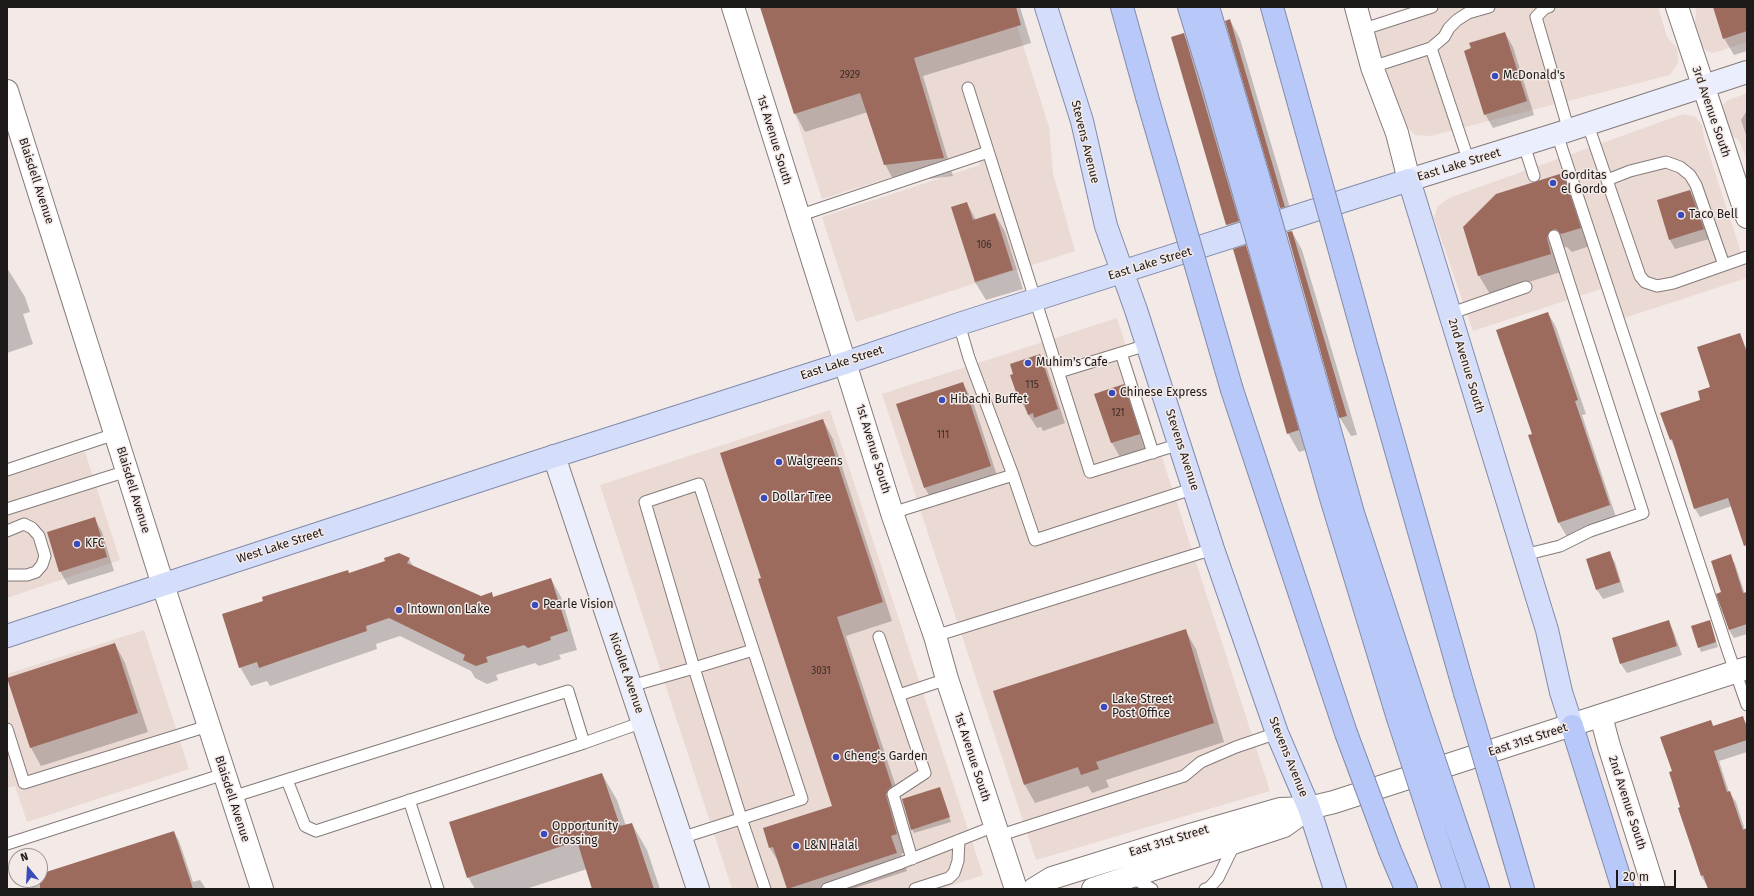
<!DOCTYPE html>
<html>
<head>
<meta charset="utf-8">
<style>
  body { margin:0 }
  #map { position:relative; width:1754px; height:896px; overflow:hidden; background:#f3e9e6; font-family:"Fira Sans",sans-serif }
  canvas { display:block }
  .frame { position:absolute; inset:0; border:8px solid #1d1a19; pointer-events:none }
  .north { position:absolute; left:8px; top:848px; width:40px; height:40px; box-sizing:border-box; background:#f3e9e6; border:1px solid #9d9694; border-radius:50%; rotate:342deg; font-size:11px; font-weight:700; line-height:16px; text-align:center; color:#1d1a19 }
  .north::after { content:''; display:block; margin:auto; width:14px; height:18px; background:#384abc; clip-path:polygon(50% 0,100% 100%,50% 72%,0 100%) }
  .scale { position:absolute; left:1616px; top:870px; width:60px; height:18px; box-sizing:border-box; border:2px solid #1d1a19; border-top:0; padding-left:5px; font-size:12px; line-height:14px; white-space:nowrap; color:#1d1a19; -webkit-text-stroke:3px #f3e9e6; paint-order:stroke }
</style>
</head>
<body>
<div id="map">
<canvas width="1754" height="896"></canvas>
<div class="frame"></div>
<div class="north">N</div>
<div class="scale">20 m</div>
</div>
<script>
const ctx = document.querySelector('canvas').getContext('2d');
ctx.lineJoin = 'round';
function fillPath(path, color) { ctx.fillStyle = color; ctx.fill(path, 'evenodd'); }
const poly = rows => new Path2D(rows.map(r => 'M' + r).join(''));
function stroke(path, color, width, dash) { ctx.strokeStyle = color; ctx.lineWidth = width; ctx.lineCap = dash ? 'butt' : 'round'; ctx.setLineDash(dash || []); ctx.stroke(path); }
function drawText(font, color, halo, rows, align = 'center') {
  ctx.font = font + ' "Fira Sans",sans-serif'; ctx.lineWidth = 3; ctx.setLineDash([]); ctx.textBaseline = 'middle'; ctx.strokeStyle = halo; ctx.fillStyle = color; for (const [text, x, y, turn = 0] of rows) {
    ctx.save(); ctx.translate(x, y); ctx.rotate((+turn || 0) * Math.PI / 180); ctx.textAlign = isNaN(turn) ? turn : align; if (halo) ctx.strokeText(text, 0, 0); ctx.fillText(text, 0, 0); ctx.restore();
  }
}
fillPath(poly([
  [761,7,1011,7,1049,127,1053,173,1075,251,856,322,822,217,980,165,974,151,822,199],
  [1434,7,1658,7,1667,37,1677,48,1678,63,1670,75,1430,136,1415,135,1400,119,1371,27],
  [1695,7,1747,7,1747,42,1714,53,1707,51,1698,43,1694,30,1696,13],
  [1747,93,1747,161,1739,140,1730,135,1722,113,1722,106,1727,101],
  [1683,114,1695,117,1702,125,1704,138,1747,271,1747,278,1624,318,1613,285,1473,331,1434,218,1438,206,1449,198],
  [1117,318,1270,791,1036,860,882,394],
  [830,410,983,875,941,889,732,889,600,485],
  [85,452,120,560,7,598,7,477],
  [144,630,189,769,27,822,15,786,7,788,7,674]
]), '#ebd9d4');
fillPath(poly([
  [761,7,1020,7,1031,43,923,76,953,176,895,183,885,164,868,112,805,132,795,113],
  [1714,7,1747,7,1747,51,1734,55,1724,38],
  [1230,20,1240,39,1295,225,1292,226,1281,208],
  [1505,33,1513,47,1534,115,1493,128,1485,114],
  [1183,34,1194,52,1249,240,1238,243,1227,225,1172,38],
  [1746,112,1747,112,1747,138,1741,120],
  [1562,174,1573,193,1590,246,1572,252,1567,247,1562,248,1561,272,1490,294,1479,276,1464,228],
  [1690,191,1695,200,1709,239,1675,249,1670,240,1658,201],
  [967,203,976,220,995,214,1005,232,1023,289,986,300,975,282],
  [1292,232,1302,250,1357,435,1351,436,1340,418,1288,233],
  [1245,247,1256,265,1309,449,1299,452,1288,433],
  [7,268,25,297,30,312,23,314,33,344,7,353],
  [1548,313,1556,327,1586,414,1582,415,1617,520,1567,537,1559,523,1533,435],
  [1740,334,1747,350,1747,548,1732,506,1700,517,1695,509,1675,448,1671,440,1662,414,1702,400,1712,388],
  [1039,355,1047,369,1065,423,1043,431,1041,427,1037,428,1028,414,1018,395,1011,376],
  [963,383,973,402,1000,485,935,506,925,488,898,404],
  [1123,385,1131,399,1147,448,1120,457,1112,443,1096,394],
  [823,420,833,439,892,621,846,636,902,805,907,852,901,854,907,871,852,889,789,889,781,866,770,848,764,829,833,807,762,578],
  [94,518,102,532,114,571,68,585,60,571],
  [1609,553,1615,562,1624,592,1603,599,1597,590],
  [1730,556,1735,564,1745,594,1747,593,1747,634,1734,638,1729,630,1718,594,1722,593],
  [409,559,413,566,481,597,491,594,494,598,551,579,561,597,577,650,559,655,561,659,539,666,535,663,496,675,498,680,487,684,475,678,471,671,400,636,376,644,377,649,270,686,267,681,251,686,240,667,349,574],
  [1668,621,1673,630,1682,655,1627,673,1621,664],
  [1710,621,1718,647,1701,652,1692,627],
  [1185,630,1196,649,1224,742,1106,780,1109,787,1092,793,1088,786,1035,803,1025,785],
  [115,644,125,663,148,732,41,766,31,748,8,679],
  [1743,718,1747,725,1747,752,1719,761,1729,792,1736,802,1745,830,1747,833,1747,889,1709,889,1701,876,1680,809,1681,808,1674,772,1711,721,1714,727],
  [602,774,617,800,626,826,632,824,647,850,660,889,594,889,587,869,526,889,475,889,468,877],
  [939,788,951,822,914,833,912,829],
  [174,832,179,841,193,882,200,880,206,889,30,889,32,888,30,880,40,880,40,876]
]), '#0003');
fillPath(poly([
  [760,7,1016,7,1021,25,914,58,944,158,884,165,860,93,794,114],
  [1713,7,1747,7,1747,31,1723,39],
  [1230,19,1285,207,1280,208,1225,21],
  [1505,32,1527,101,1484,115,1464,51,1471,48,1469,43],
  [1184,33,1239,221,1226,225,1171,37],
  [1563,173,1581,228,1561,234,1556,229,1552,230,1549,232,1547,238,1551,254,1478,276,1463,227,1496,194],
  [1690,190,1704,229,1669,240,1657,200],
  [967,202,973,220,995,213,1013,270,975,282,951,207],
  [1292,231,1347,416,1339,418,1287,232],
  [1246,245,1299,430,1287,434,1233,249],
  [1548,312,1578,400,1575,401,1610,505,1558,523,1528,435,1532,434,1496,330],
  [1740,333,1747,353,1747,545,1744,546,1728,498,1694,509,1672,439,1670,440,1660,413,1700,400,1698,391,1710,387,1697,347],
  [1040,354,1058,409,1034,418,1033,413,1028,415,1021,394,1017,395,1010,375,1013,374,1010,364],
  [963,382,991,466,924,488,896,404],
  [1124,384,1140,434,1111,443,1094,394],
  [823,419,883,602,837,617,892,786,887,791,886,795,897,834,891,836,897,853,787,889,773,847,769,848,763,828,832,806,758,579,761,578,720,453],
  [95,517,107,557,59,572,47,532],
  [1610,551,1620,582,1596,590,1586,559],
  [399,553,410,558,407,563,481,596,492,592,493,597,551,578,568,631,550,637,551,640,528,648,524,645,486,657,488,662,476,666,463,660,465,655,389,618,366,626,367,631,282,660,259,668,257,662,239,668,222,614,263,601,262,597,348,570,349,573,385,561,384,558],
  [1731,554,1743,593,1747,592,1747,624,1729,630,1716,594,1721,592,1711,561],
  [1669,620,1677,646,1620,664,1612,638],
  [1710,620,1716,642,1698,648,1691,626],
  [1186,629,1214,723,1096,762,1099,769,1081,775,1078,767,1024,785,993,691],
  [115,643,138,713,30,748,7,678],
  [1743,716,1747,728,1747,740,1714,751,1727,792,1730,791,1743,830,1747,828,1747,889,1708,889,1703,875,1701,876,1678,808,1680,807,1669,772,1672,771,1660,737,1711,720,1713,726],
  [602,773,620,826,632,823,654,889,592,889,577,841,467,878,449,822],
  [940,787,950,817,911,830,902,799],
  [174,831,193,889,40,889,40,874]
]), '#9c6b5d');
const service = poly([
  [1549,7,1545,8,1536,17,1569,131],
  [1361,30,1432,7],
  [1431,48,1469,162],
  [1372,67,1431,48,1444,37,1449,28,1457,20,1468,13,1489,7],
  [968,88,1090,472,1180,444],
  [1588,125,1640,276,1645,282,1657,286,1673,283,1747,257],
  [1557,134,1728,651,1747,705],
  [1524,145,1534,176],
  [1607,180,1630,171,1666,162,1680,167,1690,175,1696,185,1724,265],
  [798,216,988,152],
  [1449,314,1526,287],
  [959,324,969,358,1013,475,1035,540,1195,488],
  [1121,353,1153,453],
  [1059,372,1147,345],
  [7,470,115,434],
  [7,509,127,471],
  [892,513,1013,475],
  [7,531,24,524,32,528,39,536,45,556,42,565,36,572,27,575,7,575],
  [1524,555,1560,546,1590,531,1643,513,1554,236],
  [935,636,1213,549],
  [879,637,925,773,893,794,912,859],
  [631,686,694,668,741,818,765,889],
  [899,695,947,679],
  [7,729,24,783,208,726],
  [287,780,305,826,316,831,584,743],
  [232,797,568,691,584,743,643,722],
  [409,800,438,889],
  [998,836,1184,776,1201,762,1236,747,1277,733],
  [681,838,802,799,699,484,645,502,694,668,753,650],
  [7,844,224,774],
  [1131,877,1152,889],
  [827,889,901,863,995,826],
  [915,889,949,878,954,873,958,861,959,840],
  [1205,889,1209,888,1218,878,1235,843]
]);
const minor = poly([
  [1356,7,1372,67,1397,133,1409,180],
  [1677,7,1747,217],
  [845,363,892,513,935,636,947,679,1016,889],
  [163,585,262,889],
  [1601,716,1609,746,1654,889]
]);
const tertiary = poly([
  [733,7,845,363],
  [7,91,163,585],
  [1034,889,1052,878,1190,835,1280,809,1309,808,1334,802,1747,668],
  [1093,889,1284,826,1309,808]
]);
const secondary = poly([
  [1409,180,1557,134,1747,72],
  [554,456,698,889]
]);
const primary = poly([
  [1046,7,1082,121,1106,226,1136,310,1213,549,1277,733,1309,808,1335,889],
  [7,636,530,464,845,363,959,324,1409,180,1547,630,1561,692,1572,726]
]);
const motorway = poly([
  [1122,7,1147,97],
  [1189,7,1211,78],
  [1208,7,1228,74],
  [1272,7,1286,57],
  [1368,352,1465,693],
  [1312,367,1353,513,1417,709],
  [1295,372,1331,498,1397,715],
  [1232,390,1346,733],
  [1572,726,1623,889],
  [1501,814,1523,889],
  [1457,828,1478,889],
  [1436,835,1454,889],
  [1390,851,1406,889]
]);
stroke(service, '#847b79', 13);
stroke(minor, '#847b79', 24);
stroke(tertiary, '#847b79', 24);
stroke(secondary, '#847b79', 24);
stroke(primary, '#828baa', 24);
stroke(motorway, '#828baa', 24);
stroke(service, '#fff', 11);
stroke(minor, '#fff', 22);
stroke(tertiary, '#fff', 22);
stroke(secondary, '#eaeefd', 22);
stroke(primary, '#d4defb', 22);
stroke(motorway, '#b8c8f8', 22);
const motorwayBridge = poly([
  [1286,57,1368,352],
  [1228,74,1256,169,1312,367],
  [1211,78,1295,372],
  [1147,97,1232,390],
  [1465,693,1501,814],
  [1417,709,1457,828],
  [1397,715,1436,835],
  [1346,733,1390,851]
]);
stroke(motorwayBridge, '#828baa', 24, []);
stroke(motorwayBridge, '#b8c8f8', 22);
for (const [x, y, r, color] of [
  [1495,76,4,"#384abc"],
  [1553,183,4,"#384abc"],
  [1681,215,4,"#384abc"],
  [1028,363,4,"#384abc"],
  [1112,393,4,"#384abc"],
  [942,400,4,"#384abc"],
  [779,462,4,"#384abc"],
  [764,498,4,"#384abc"],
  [77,544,4,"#384abc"],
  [535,605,4,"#384abc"],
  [399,610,4,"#384abc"],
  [1104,707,4,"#384abc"],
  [836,757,4,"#384abc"],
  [544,834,4,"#384abc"],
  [796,846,4,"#384abc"]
]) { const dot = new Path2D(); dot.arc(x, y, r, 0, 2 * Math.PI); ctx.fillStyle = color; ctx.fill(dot); stroke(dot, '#f3e9e6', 1.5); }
drawText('10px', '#3d2e2a', null, [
  ["2929",850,75],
  ["106",984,245],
  ["115",1032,385],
  ["121",1118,413],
  ["111",943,435],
  ["3031",821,671]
]);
drawText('12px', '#1d1a19', '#f3e9e6', [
  ["McDonald's",1503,76],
  ["Gorditas",1561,176],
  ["el Gordo",1561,190],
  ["Taco Bell",1689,215],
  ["Muhim's Cafe",1036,363],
  ["Chinese Express",1120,393],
  ["Hibachi Buffet",950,400],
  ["Walgreens",787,462],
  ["Dollar Tree",772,498],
  ["KFC",85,544],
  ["Pearle Vision",543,605],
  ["Intown on Lake",407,610],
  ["Lake Street",1112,700],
  ["Post Office",1112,714],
  ["Cheng's Garden",844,757],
  ["Opportunity",552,827],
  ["Crossing",552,841],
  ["L&N Halal",804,846]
], 'left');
drawText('12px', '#1d1a19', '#f3e9e6', [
  ["3rd Avenue South",1711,112,71],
  ["1st Avenue South",774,140,73],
  ["Stevens Avenue",1085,142,76],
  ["East Lake Street",1459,165,-17],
  ["Blaisdell Avenue",36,181,72],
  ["East Lake Street",1150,264,-17],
  ["East Lake Street",842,363,-18],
  ["2nd Avenue South",1466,366,73],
  ["1st Avenue South",873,449,73],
  ["Stevens Avenue",1182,450,72],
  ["Blaisdell Avenue",133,490,73],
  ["West Lake Street",280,546,-18],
  ["Nicollet Avenue",626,673,71],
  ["East 31st Street",1528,740,-18],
  ["1st Avenue South",972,757,72],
  ["Stevens Avenue",1288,757,68],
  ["Blaisdell Avenue",232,799,72],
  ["2nd Avenue South",1627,803,72],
  ["East 31st Street",1169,841,-17]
]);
</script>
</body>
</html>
